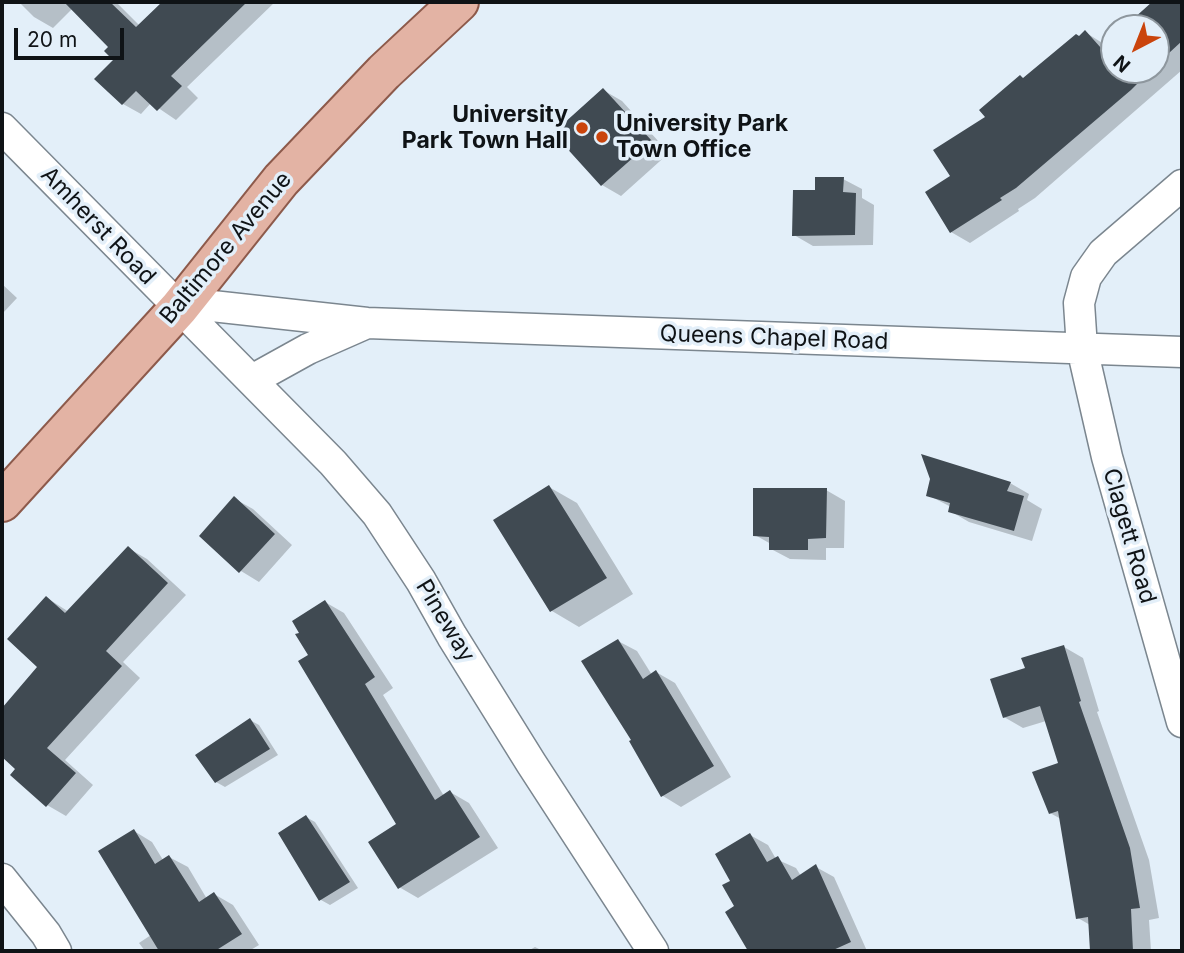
<!DOCTYPE html>
<html>
<head>
<meta charset="utf-8">
<style>
  body { margin:0 }
  #map { position:relative; width:1184px; height:953px; overflow:hidden; background:#e3eff9; font-family:Inter,sans-serif }
  canvas { display:block }
  .frame { position:absolute; inset:0; border:4px solid #0f1316; pointer-events:none }
  .north { position:absolute; left:1100px; top:14px; width:70px; height:70px; box-sizing:border-box; background:#e3eff9; border:2px solid #8e979e; border-radius:50%; rotate:222deg; font-size:19px; font-weight:700; line-height:28px; text-align:center; color:#0f1316 }
  .north::after { content:''; display:block; margin:auto; width:24px; height:32px; background:#ca440c; clip-path:polygon(50% 0,100% 100%,50% 72%,0 100%) }
  .scale { position:absolute; left:14px; top:28px; width:110px; height:32px; box-sizing:border-box; border:4px solid #0f1316; border-top:0; padding-left:9px; font-size:21px; line-height:24px; white-space:nowrap; color:#0f1316; -webkit-text-stroke:5px #e3eff9; paint-order:stroke }
</style>
</head>
<body>
<div id="map">
<canvas width="1184" height="953"></canvas>
<div class="frame"></div>
<div class="north">N</div>
<div class="scale">20 m</div>
</div>
<script>
const ctx = document.querySelector('canvas').getContext('2d');
ctx.lineJoin = 'round';
function fillPath(path, color) { ctx.fillStyle = color; ctx.fill(path, 'evenodd'); }
const poly = rows => new Path2D(rows.map(r => 'M' + r).join(''));
function stroke(path, color, width, dash) { ctx.strokeStyle = color; ctx.lineWidth = width; ctx.lineCap = dash ? 'butt' : 'round'; ctx.setLineDash(dash || []); ctx.stroke(path); }
function drawText(font, color, halo, rows, align = 'center') {
  ctx.font = font + ' Inter,sans-serif'; ctx.lineWidth = 7; ctx.setLineDash([]); ctx.textBaseline = 'middle'; ctx.strokeStyle = halo; ctx.fillStyle = color; for (const [text, x, y, turn = 0] of rows) {
    ctx.save(); ctx.translate(x, y); ctx.rotate((+turn || 0) * Math.PI / 180); ctx.textAlign = isNaN(turn) ? turn : align; if (halo) ctx.strokeText(text, 0, 0); ctx.fillText(text, 0, 0); ctx.restore();
  }
}
fillPath(poly([
  [19,2,116,2,140,26,164,2,275,2,187,87,198,98,176,120,151,103,141,114,123,104,116,60,111,47,73,8,53,28,34,17],
  [1155,2,1182,2,1182,70,1035,198,1018,209,1019,211,970,243,951,232,952,176,988,118,1025,79,1085,32,1107,46,1114,39,1114,70,1156,70,1156,28,1126,28],
  [603,90,622,101,669,153,621,196,602,185,555,133],
  [843,179,862,189,862,198,874,205,873,245,813,246,794,235,817,192],
  [2,284,17,298,2,314],
  [1010,483,1029,494,1027,500,1042,509,1032,541,969,522,950,511,951,507,928,495],
  [549,487,577,503,633,594,579,627,552,611],
  [826,490,845,501,844,548,826,548,826,560,790,559,771,549,771,544,755,535],
  [235,499,253,509,292,545,259,582,241,571],
  [128,548,147,559,186,595,123,662,140,678,65,760,93,785,66,816,47,805,18,769,2,754,2,711,40,667,47,598,69,612],
  [325,602,344,613,393,688,383,695,444,796,450,792,469,803,498,848,418,898,399,887,398,825,310,655],
  [618,641,637,651,652,675,656,672,675,683,731,777,681,807,663,796,633,741],
  [1064,647,1083,658,1099,711,1097,712,1149,860,1159,918,1149,920,1151,951,1092,951,1090,925,1078,918,1061,819,1050,813,1060,764,1046,721,1023,728,1004,717,1027,669],
  [250,720,259,725,278,755,225,787,216,782],
  [306,817,315,822,358,888,330,905,321,900],
  [134,831,152,842,163,860,169,857,188,867,207,899,214,894,233,905,259,945,249,951,145,951,139,943,151,935],
  [750,835,768,845,776,859,796,868,801,876,816,867,834,877,867,951,767,951,732,882],
  [535,947,543,951,528,951]
]), '#0003');
fillPath(poly([
  [64,2,110,2,136,27,162,2,247,2,171,76,182,86,157,111,136,91,122,105,94,79,113,60,104,51,108,47],
  [1152,2,1182,2,1182,41,1156,65,1156,28,1123,28],
  [1085,30,1101,48,1114,37,1114,70,1151,70,1131,90,1016,188,1000,198,1002,200,950,233,925,192,950,176,933,150,985,117,979,110,1020,75,1023,78,1076,34,1079,36],
  [603,88,652,141,601,186,553,133],
  [815,177,844,177,843,192,856,193,855,235,792,236,793,190,815,190],
  [921,454,1011,482,1007,491,1024,496,1014,531,948,512,950,503,926,496,930,479],
  [549,485,607,578,550,612,493,520],
  [753,488,827,488,826,538,808,539,808,550,769,550,769,537,753,536],
  [234,496,275,534,239,573,199,536],
  [128,546,168,583,106,651,122,666,47,748,76,773,46,807,10,775,15,769,2,757,2,708,37,667,7,639,46,596,65,613],
  [325,600,375,677,365,684,435,800,450,790,480,837,398,889,368,842,396,824,298,661,308,655,295,634,299,633,292,621],
  [618,639,643,679,656,670,714,766,661,797,629,741,631,740,581,661],
  [1064,645,1081,701,1079,702,1130,848,1140,908,1131,909,1133,951,1090,951,1088,917,1076,919,1058,811,1049,814,1032,772,1058,763,1040,706,1003,718,990,679,1025,668,1021,658],
  [250,718,270,749,215,783,195,755],
  [306,815,350,882,319,901,278,833],
  [134,829,155,864,169,855,199,902,214,892,242,934,215,951,159,951,98,851],
  [750,833,767,862,778,856,792,880,816,864,851,942,831,951,748,951,725,912,734,906,722,885,730,881,715,854]
]), '#404a52');
const street = poly([
  [2,128,333,463,377,514,421,581,452,636,531,763,653,951],
  [1182,185,1103,253,1086,277,1079,303,1082,348,1107,457,1182,722],
  [179,308,203,305,367,323,1182,352],
  [252,380,308,349,367,323],
  [2,879,46,934,56,951]
]);
const primary = poly([
  [2,502,179,308,281,180,384,72,459,2]
]);
stroke(street, '#7b868f', 33);
stroke(primary, '#8d5a4b', 42);
stroke(street, '#fff', 30);
stroke(primary, '#e3b3a4', 38);
for (const [x, y, r, color] of [
  [582,128,7,"#ca440c"],
  [602,137,7,"#ca440c"]
]) { const dot = new Path2D(); dot.arc(x, y, r, 0, 2 * Math.PI); ctx.fillStyle = color; ctx.fill(dot); stroke(dot, '#e3eff9', 2.5); }
drawText('bold 23px', '#0f1316', '#e3eff9', [
  ["University",568,115],
  ["Park Town Hall",568,141],
  ["University Park",616,124,"left"],
  ["Town Office",616,150,"left"]
], 'right');
drawText('23px', '#0f1316', '#e3eff9', [
  ["Amherst Road",98,226,46],
  ["Baltimore Avenue",226,248,-50],
  ["Queens Chapel Road",774,338,2],
  ["Clagett Road",1129,536,74],
  ["Pineway",445,621,59]
]);
</script>
</body>
</html>
